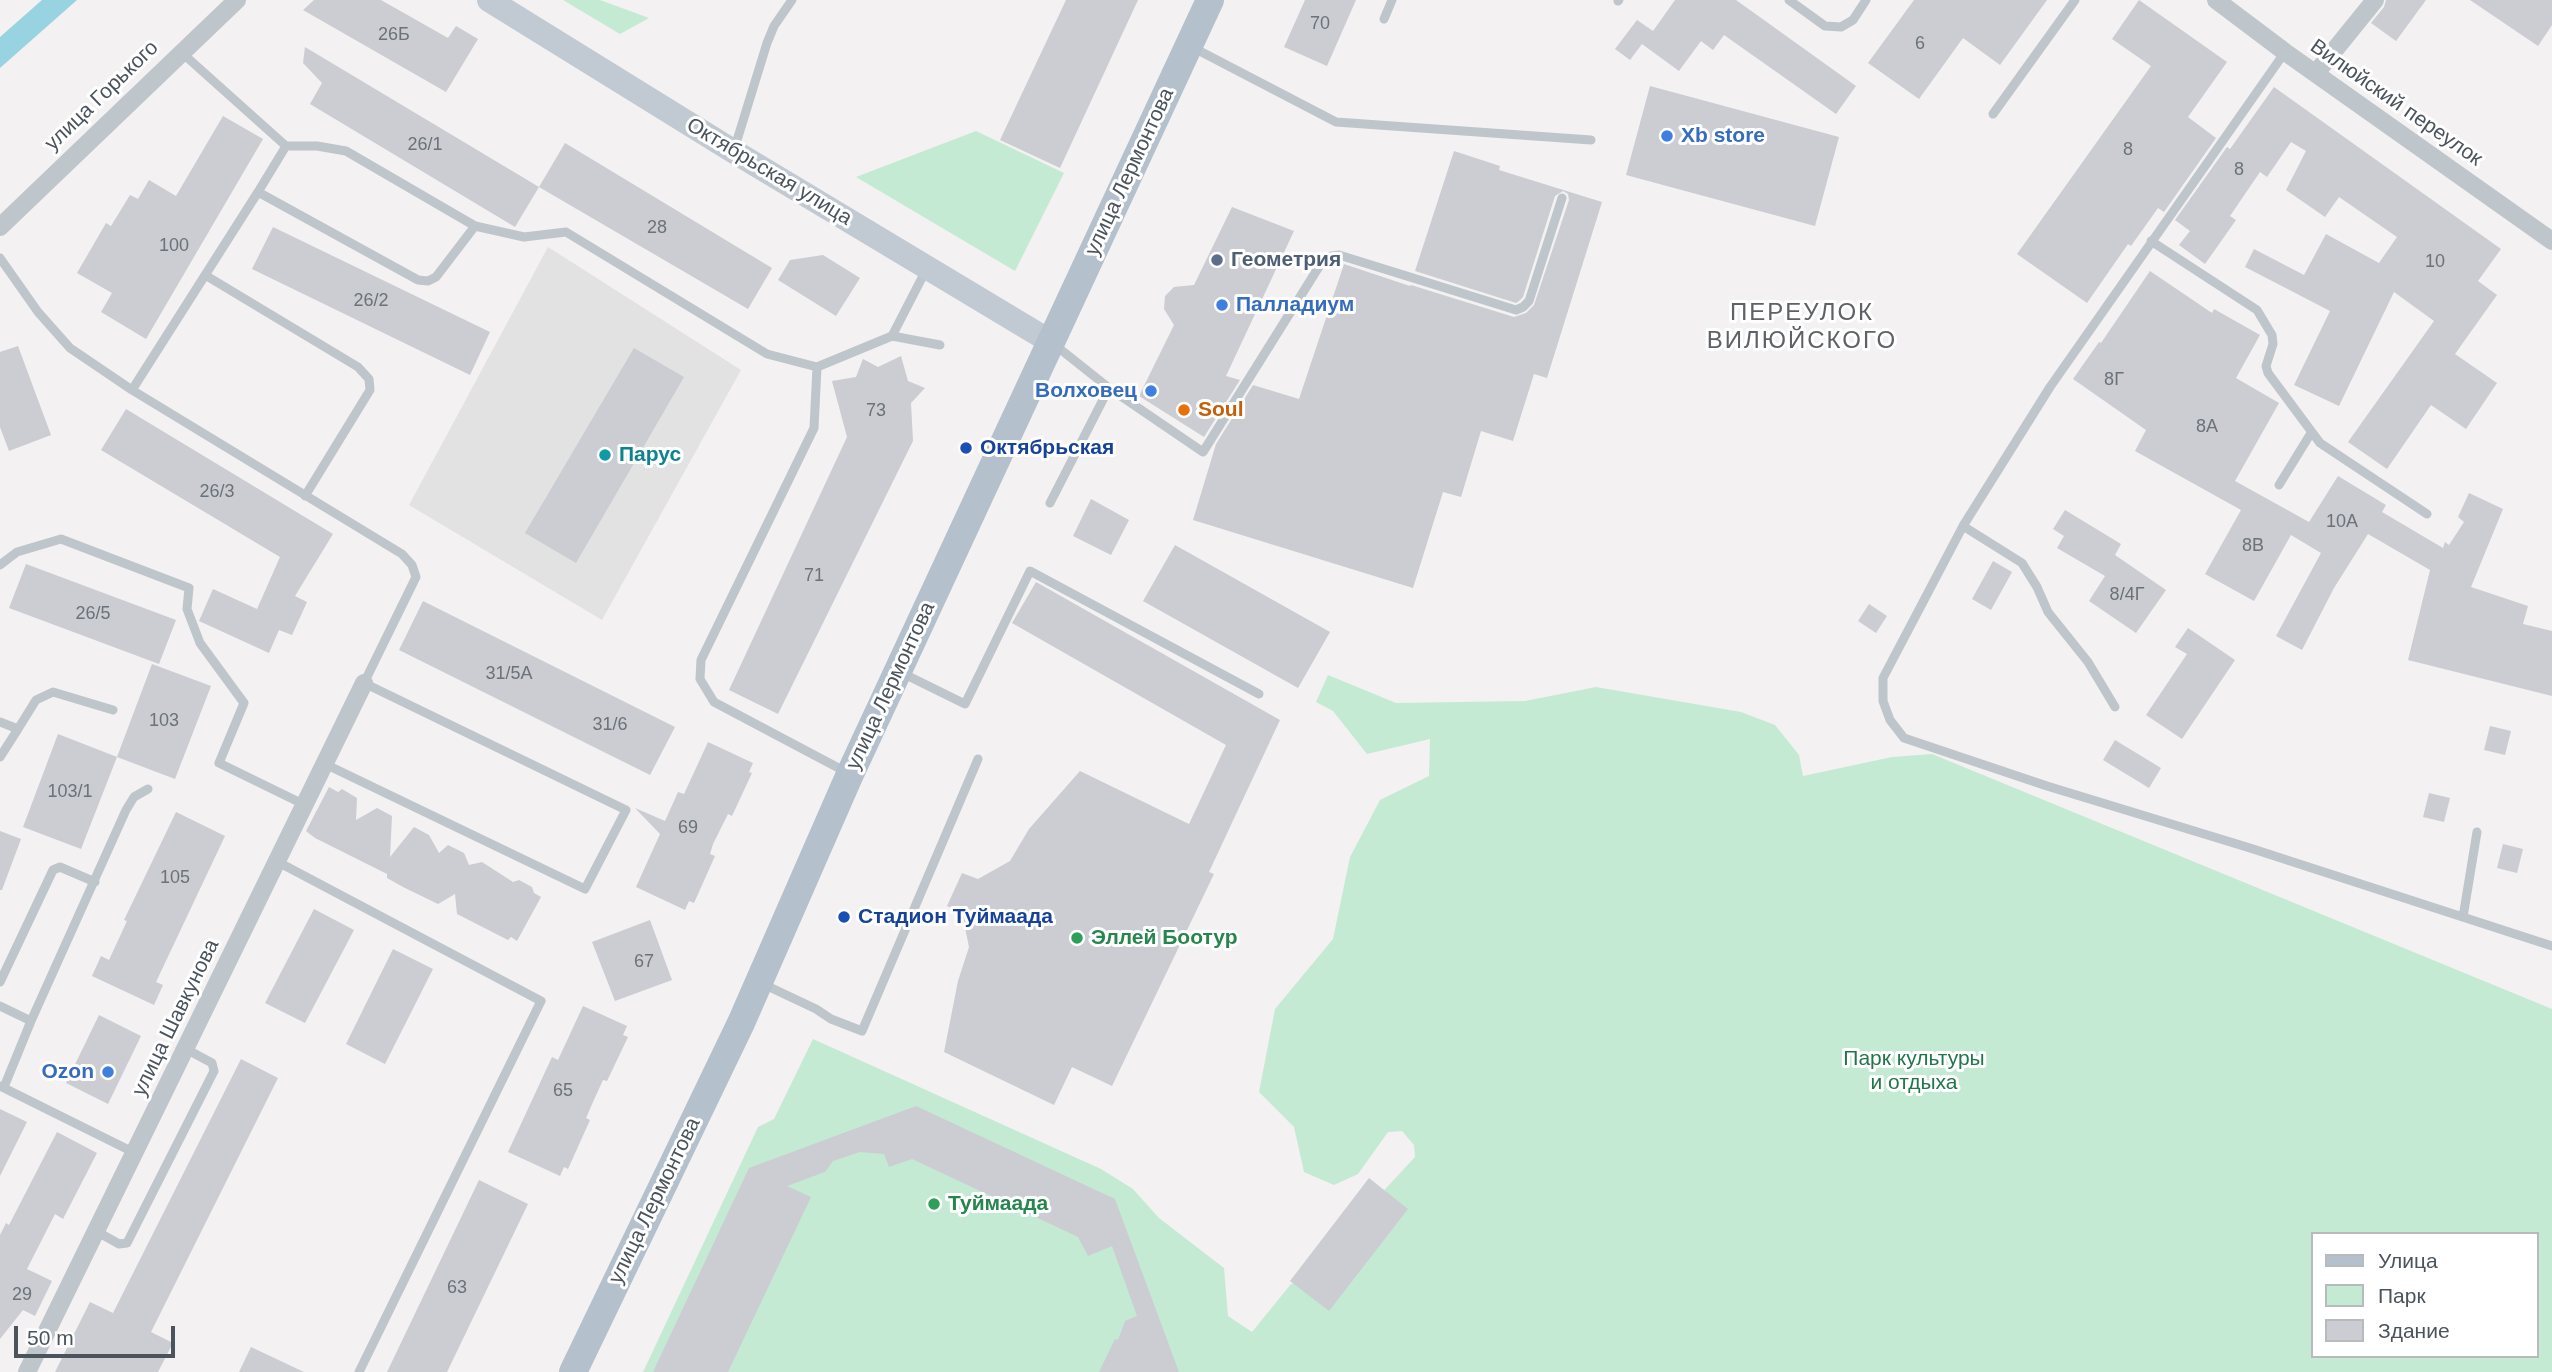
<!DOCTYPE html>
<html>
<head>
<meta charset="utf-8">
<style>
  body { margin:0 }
  #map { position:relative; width:2552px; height:1372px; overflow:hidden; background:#f3f1f1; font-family:Arial,sans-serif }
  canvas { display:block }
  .legend { position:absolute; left:2311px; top:1232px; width:228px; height:126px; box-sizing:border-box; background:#fff; border:2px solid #b7bbbe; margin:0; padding:9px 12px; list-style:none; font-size:21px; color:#4b545c }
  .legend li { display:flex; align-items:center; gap:14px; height:35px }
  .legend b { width:35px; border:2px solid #b7bbbe }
  .scale { position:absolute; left:14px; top:1326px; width:161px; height:32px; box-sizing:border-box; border:4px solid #4b545c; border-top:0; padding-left:9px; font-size:21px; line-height:24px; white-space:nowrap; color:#4b545c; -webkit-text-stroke:5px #fff; paint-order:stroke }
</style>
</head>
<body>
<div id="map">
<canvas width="2552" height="1372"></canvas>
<ul class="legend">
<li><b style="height:9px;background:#b4c0cc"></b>Улица</li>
<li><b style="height:19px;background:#c5ead3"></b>Парк</li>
<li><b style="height:19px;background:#cbcdd2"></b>Здание</li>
</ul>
<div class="scale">50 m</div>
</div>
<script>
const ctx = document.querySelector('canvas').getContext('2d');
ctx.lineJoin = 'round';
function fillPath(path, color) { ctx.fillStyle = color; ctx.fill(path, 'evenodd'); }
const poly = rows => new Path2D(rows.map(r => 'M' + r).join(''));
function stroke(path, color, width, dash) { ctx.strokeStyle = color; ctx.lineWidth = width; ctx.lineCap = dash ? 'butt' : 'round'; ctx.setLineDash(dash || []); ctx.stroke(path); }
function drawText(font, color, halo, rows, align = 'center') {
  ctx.font = font + ' Arial,sans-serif'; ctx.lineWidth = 6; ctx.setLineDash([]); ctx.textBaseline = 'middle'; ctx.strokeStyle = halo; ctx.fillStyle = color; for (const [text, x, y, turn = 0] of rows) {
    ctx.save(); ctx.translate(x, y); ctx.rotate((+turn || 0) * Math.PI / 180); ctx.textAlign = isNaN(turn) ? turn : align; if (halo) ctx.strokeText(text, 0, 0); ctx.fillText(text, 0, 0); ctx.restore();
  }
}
fillPath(poly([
  [548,247,741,370,602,620,409,505]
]), '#e3e2e2');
fillPath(poly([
  [563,0,600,0,649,18,620,34],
  [976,131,1064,173,1015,271,856,177],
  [1328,675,1396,703,1525,701,1596,687,1741,712,1775,725,1799,755,1803,776,1892,757,1932,754,2552,1009,2552,1372,643,1372,758,1127,774,1119,813,1039,1101,1169,1133,1189,1159,1218,1224,1268,1228,1316,1252,1332,1291,1284,1298,1283,1415,1157,1414,1145,1402,1131,1388,1132,1358,1174,1334,1185,1304,1172,1294,1127,1259,1092,1275,1009,1333,939,1350,857,1380,800,1429,776,1430,739,1367,754,1333,711,1316,702],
  [2312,1234,2536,1234,2536,1356,2312,1356]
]), '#c5ead3');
fillPath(poly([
  [42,0,77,0,0,68,0,37]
]), '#98d3e2');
fillPath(poly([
  [314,0,381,0,448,38,456,26,478,39,446,92,303,10],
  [1066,0,1138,0,1060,168,1000,140],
  [1305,0,1356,0,1327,66,1284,47],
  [1675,0,1736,0,1856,86,1836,114,1724,35,1713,50,1701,41,1679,71,1642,44,1630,60,1615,49,1637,20,1653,31],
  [1914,0,2047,0,2000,65,1963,38,1919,99,1868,63],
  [2139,0,2227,62,2188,117,2216,138,2164,212,2158,208,2131,246,2128,244,2087,303,2017,254,2151,66,2112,39],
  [2386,0,2426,0,2396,41,2371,23,2384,7],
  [2470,0,2552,0,2552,25,2538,46],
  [305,47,539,187,515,227,310,104,322,83,303,63],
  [1650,86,1839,137,1815,226,1626,175],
  [2274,87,2501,249,2478,281,2497,295,2455,354,2497,383,2466,429,2431,405,2387,469,2348,442,2434,321,2394,292,2339,406,2294,385,2330,311,2245,267,2254,249,2304,275,2326,234,2379,263,2397,237,2339,197,2325,217,2286,190,2306,151,2291,142,2267,177,2260,172,2230,216,2236,220,2205,264,2179,245,2190,231,2175,220,2227,147,2230,149],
  [223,116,263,139,146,339,101,312,112,293,77,273,106,223,111,226,130,195,138,199,149,180,176,196],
  [565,143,772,268,748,309,539,187],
  [1454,151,1500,166,1499,170,1602,202,1547,378,1534,374,1513,441,1481,431,1461,497,1443,492,1413,588,1193,520,1216,444,1253,385,1299,399,1344,264,1410,286,1411,285,1514,317,1526,313,1534,305,1569,200,1568,194,1563,191,1555,196,1523,297,1519,301,1516,303,1415,271],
  [1232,207,1294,231,1226,376,1240,380,1204,437,1139,396,1174,325,1164,309,1165,296,1174,287,1194,285],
  [273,227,490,332,470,375,252,269],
  [823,255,860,278,836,316,778,280,790,260],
  [2150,271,2212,313,2214,309,2260,335,2236,378,2279,403,2235,481,2309,522,2338,476,2386,505,2382,512,2443,548,2445,542,2449,545,2464,522,2458,517,2469,493,2503,509,2471,587,2528,606,2523,624,2552,631,2552,696,2408,660,2430,570,2368,534,2334,588,2302,650,2276,636,2321,553,2291,535,2254,601,2205,574,2241,510,2135,451,2146,430,2073,379,2099,342,2101,343],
  [18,346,51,435,9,451,0,427,0,352],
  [634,348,684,377,576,563,525,533],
  [901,356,908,381,925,388,911,403,913,441,778,714,729,690,847,437,832,381,856,377,863,359,878,367],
  [126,409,333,534,295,596,307,602,292,635,279,630,269,653,199,621,213,589,257,609,280,557,101,450],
  [1091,499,1129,520,1111,555,1073,536],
  [2065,510,2121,544,2115,555,2166,590,2136,633,2089,601,2105,576,2057,548,2064,536,2053,529],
  [1175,545,1330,632,1298,688,1143,601],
  [1993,561,2012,572,1991,610,1972,599],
  [26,564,176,620,159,664,9,608],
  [1036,582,1280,720,1209,872,1214,874,1112,1086,1072,1067,1054,1105,944,1052,958,981,969,947,962,913,947,906,962,873,978,879,1010,861,1029,829,1080,771,1189,824,1226,745,1012,623],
  [423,601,675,727,650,775,399,650],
  [1869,604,1887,616,1876,633,1858,621],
  [2188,628,2235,660,2182,739,2146,715,2187,654,2175,647],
  [152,664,211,686,175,779,117,757],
  [2490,726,2511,731,2505,755,2484,750],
  [58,734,117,757,81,849,23,827],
  [2115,740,2161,768,2149,788,2103,760],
  [708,742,753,763,749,772,752,773,732,816,728,814,713,844,710,854,715,856,694,903,689,901,685,910,636,887,660,834,635,808,665,821,678,792,684,794],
  [329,787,338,792,342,789,357,798,356,820,377,808,392,816,390,857,414,827,429,835,439,853,448,845,464,853,469,865,482,862,513,882,519,880,532,887,534,893,541,897,517,941,511,937,508,940,457,914,455,894,438,904,403,887,387,878,387,874,315,838,306,831],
  [2429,793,2450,798,2444,822,2423,817],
  [176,812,225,836,156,982,163,985,154,1005,92,976,101,956,109,960,127,921,124,920],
  [0,831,21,839,2,890,0,890],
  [2503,844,2523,849,2517,873,2497,868],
  [314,909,354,930,305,1023,265,1003],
  [650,920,672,980,615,1001,592,942],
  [393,949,433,969,385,1064,346,1044],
  [583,1006,627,1026,623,1035,628,1037,607,1081,603,1080,593,1102,586,1118,590,1120,568,1169,564,1167,560,1176,508,1152,552,1057,558,1060],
  [99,1015,141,1036,108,1104,66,1083],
  [241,1059,278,1078,151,1332,173,1343,158,1372,55,1372,90,1302,113,1313],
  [916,1106,1115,1199,1179,1372,1099,1372,1115,1339,1118,1340,1125,1321,1137,1316,1112,1246,1088,1256,1078,1237,912,1159,889,1167,884,1154,860,1152,833,1161,825,1172,787,1186,811,1197,728,1372,653,1372,749,1168],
  [0,1109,27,1122,0,1176],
  [57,1132,97,1153,63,1219,55,1214,27,1269,52,1281,35,1316,23,1310,0,1339,0,1235,6,1223,9,1225],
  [1369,1178,1408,1209,1329,1311,1290,1281],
  [479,1180,528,1204,447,1372,387,1372],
  [251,1347,304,1372,239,1372]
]), '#cbcdd2');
stroke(poly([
  [1789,0,1825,26,1841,27,1853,20,1866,0],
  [1618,1,1619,0],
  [1384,19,1392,0],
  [1190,46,1336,122,1591,140],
  [181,52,286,146,258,192,418,280,428,281,436,277,475,226,524,237,566,232,767,354,817,367],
  [2285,52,2050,387,1963,526,1883,678,1883,701,1890,720,1904,738,2047,786,2250,848,2552,946],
  [1993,114,2075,0],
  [286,146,317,146,346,151,475,226],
  [734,150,767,43,774,26,792,0],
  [2151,241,2257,310,2272,335,2273,344,2266,366,2268,373,2320,443,2427,514],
  [0,258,38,312,70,348,132,390,258,192],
  [205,275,358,367,369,379,370,390,305,496],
  [892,336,940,345],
  [1055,345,1109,388,1203,452,1325,257,1339,255,1516,310,1523,307,1529,301,1562,198],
  [132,390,402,554,412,565,416,577,364,683,626,810,585,889,325,764],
  [2279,485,2311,433],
  [1050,503,1109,388],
  [1963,526,2022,563,2037,587,2048,612,2088,662,2115,707],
  [0,565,17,552,61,539,189,588,187,609,200,643,244,703,219,763,305,805],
  [900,672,965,704,1030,571,1259,694],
  [0,722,18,729,36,700,53,692,113,710],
  [0,757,18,729],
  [848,773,714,702,700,679,701,660,814,428,817,367,892,336,926,270],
  [278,862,541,1001,359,1372],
  [2463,917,2477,832],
  [0,982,53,870,60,867,95,882],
  [763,984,816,1009,831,1019,862,1031,978,759],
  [0,1006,31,1021],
  [0,1086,135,1153],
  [4,1087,31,1021,126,810,134,797,148,789],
  [96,1231,119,1244,127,1243,214,1071,212,1063,186,1049]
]), '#bec5cb', 9);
stroke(poly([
  [2216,0,2285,52,2552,241],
  [2316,73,2375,0],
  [0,227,237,0],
  [27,1372,364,683]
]), '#bec5cb', 18);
stroke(poly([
  [489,0,733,151,1051,342]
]), '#c1c9d2', 24);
stroke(poly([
  [573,1372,741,1023,850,774,1210,0]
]), '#b4c0cc', 28);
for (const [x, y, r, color] of [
  [1667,136,7,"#3f7fe0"],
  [1217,260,7,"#5c6f8a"],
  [1222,305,7,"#3f7fe0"],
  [1151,391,7,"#3f7fe0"],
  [1184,410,7,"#e8710a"],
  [966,448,7,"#1a4fb4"],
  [605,455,7,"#0f9aa8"],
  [844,917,7,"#1a4fb4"],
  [1077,938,7,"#2e9e5b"],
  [108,1072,7,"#3f7fe0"],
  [934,1204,7,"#2e9e5b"]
]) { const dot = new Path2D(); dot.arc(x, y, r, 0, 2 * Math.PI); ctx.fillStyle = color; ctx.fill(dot); stroke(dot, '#fff', 2.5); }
drawText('18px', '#6b727a', null, [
  ["70",1320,24],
  ["26Б",394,35],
  ["6",1920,44],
  ["26/1",425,145],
  ["8",2128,150],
  ["8",2239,170],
  ["28",657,228],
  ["100",174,246],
  ["10",2435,262],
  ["26/2",371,301],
  ["8Г",2114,380],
  ["73",876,411],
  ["8А",2207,427],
  ["26/3",217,492],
  ["10А",2342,522],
  ["8В",2253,546],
  ["71",814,576],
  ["8/4Г",2127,595],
  ["26/5",93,614],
  ["31/5А",509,674],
  ["103",164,721],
  ["31/6",610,725],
  ["103/1",70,792],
  ["69",688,828],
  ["105",175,878],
  ["67",644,962],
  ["65",563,1091],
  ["63",457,1288],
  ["29",22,1295]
]);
drawText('21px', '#4b545c', '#fff', [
  ["улица Горького",102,96,-44],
  ["Вилюйский переулок",2396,103,35],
  ["Октябрьская улица",769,172,31],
  ["улица Лермонтова",1130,172,-65],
  ["улица Лермонтова",891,686,-65],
  ["улица Шавкунова",176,1018,-64],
  ["улица Лермонтова",655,1201,-64]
]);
drawText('bold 21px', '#366cbe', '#fff', [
  ["Xb store",1681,136],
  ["Палладиум",1236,305],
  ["Волховец",1137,391,"right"],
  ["Ozon",94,1072,"right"]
], 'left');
drawText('bold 21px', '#4e5e75', '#fff', [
  ["Геометрия",1231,260]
], 'left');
drawText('bold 21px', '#c56008', '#fff', [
  ["Soul",1198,410]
], 'left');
drawText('bold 21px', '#164399', '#fff', [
  ["Октябрьская",980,448],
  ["Стадион Туймаада",858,917]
], 'left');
drawText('bold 21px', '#0d838f', '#fff', [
  ["Парус",619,455]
], 'left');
drawText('bold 21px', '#27864d', '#fff', [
  ["Эллей Боотур",1091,938],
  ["Туймаада",948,1204]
], 'left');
drawText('21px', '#23754c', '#fff', [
  ["Парк культуры",1914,1059],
  ["и отдыха",1914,1083]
]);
ctx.letterSpacing = '2px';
drawText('24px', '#5e6165', '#fff', [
  ["ПЕРЕУЛОК",1802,313],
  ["ВИЛЮЙСКОГО",1802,341]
]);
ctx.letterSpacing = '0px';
</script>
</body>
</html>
